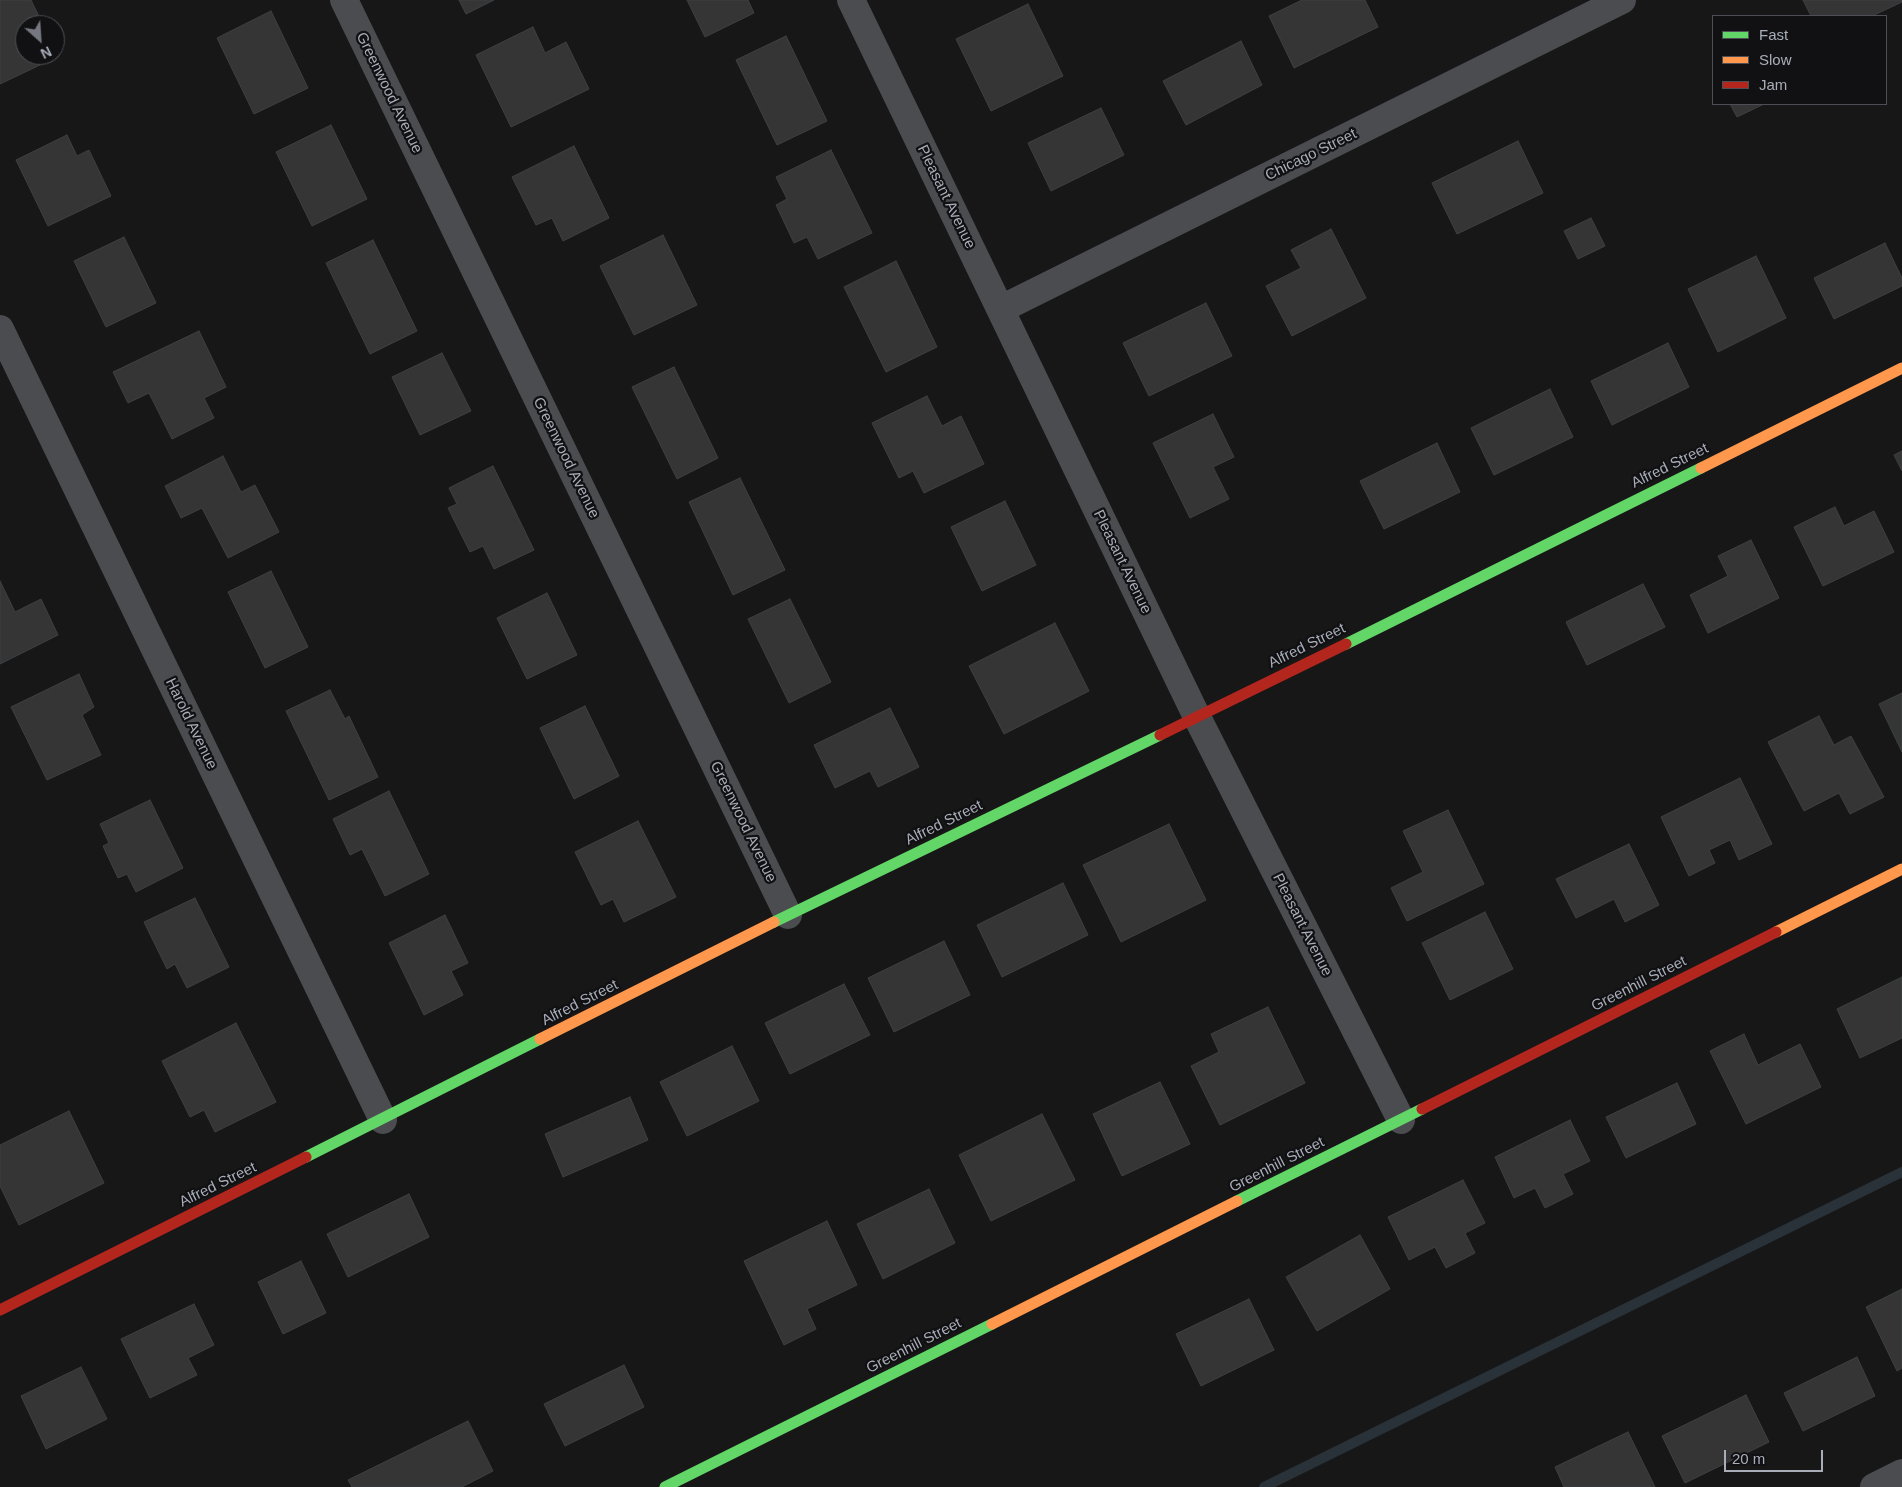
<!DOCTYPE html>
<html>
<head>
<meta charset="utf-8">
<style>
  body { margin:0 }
  #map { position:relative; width:1902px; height:1487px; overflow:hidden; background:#171717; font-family:Helvetica,sans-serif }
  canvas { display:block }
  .legend { position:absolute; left:1712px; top:15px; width:175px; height:90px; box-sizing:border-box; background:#111113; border:1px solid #4d4f55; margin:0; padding:6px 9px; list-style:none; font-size:15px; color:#a8adb8 }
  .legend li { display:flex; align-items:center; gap:10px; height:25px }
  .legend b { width:25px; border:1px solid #4d4f55 }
  .north { position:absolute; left:15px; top:15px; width:50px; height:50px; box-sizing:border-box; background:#111113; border:1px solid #4d4f55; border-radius:50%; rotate:154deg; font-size:14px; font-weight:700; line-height:20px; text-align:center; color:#a8adb8 }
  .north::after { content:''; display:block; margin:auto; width:18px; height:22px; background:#757880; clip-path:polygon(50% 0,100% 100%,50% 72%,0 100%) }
  .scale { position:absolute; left:1724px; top:1450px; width:99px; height:22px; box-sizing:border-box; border:2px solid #a8adb8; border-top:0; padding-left:6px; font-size:15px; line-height:18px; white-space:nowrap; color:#a8adb8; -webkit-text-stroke:4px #111113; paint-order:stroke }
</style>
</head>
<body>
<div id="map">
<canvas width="1902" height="1487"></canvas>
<ul class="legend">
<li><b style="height:6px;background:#63d668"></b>Fast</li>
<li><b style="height:6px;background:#ff974d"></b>Slow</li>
<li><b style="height:6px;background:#b3261e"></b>Jam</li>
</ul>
<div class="north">N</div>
<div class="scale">20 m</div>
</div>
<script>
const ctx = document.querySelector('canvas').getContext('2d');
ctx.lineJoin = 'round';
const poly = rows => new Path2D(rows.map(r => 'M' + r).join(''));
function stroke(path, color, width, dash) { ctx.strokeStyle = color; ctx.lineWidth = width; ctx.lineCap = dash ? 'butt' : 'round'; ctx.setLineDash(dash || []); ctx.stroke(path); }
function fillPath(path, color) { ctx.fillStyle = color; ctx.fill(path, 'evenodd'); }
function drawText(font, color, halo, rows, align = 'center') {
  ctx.font = font + ' Helvetica,sans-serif'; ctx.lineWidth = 4.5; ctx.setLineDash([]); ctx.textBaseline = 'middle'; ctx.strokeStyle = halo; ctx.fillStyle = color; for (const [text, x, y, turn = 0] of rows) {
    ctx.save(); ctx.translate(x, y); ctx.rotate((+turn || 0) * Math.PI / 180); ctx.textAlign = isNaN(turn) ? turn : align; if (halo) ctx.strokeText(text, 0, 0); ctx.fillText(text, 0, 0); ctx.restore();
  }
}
stroke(poly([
  [1264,1487,1902,1172]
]), '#2a3239', 10);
const building = poly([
  [0,0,31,0,43,25,25,25,25,55,55,55,55,49,59,56,0,84,0,0],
  [459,0,494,0,466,14,459,0],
  [687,0,748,0,754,13,705,37,687,0],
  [1302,0,1365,0,1378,27,1294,68,1269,16,1302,0],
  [1803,0,1902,0,1902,2,1872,16,1811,16,1803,0],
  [1028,4,1063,76,991,111,956,39,1028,4],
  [271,11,308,88,254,114,217,38,271,11],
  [533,27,545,53,566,42,589,89,511,127,476,55,533,27],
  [786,36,827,121,777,145,736,60,786,36],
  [1241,41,1262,85,1186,125,1163,81,1241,41],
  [1730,104,1764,104,1737,117,1730,104],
  [1101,108,1124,155,1051,191,1028,143,1101,108],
  [331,125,367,199,312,226,276,152,331,125],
  [67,135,77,156,89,150,111,196,48,226,16,160,67,135],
  [1518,141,1543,193,1457,234,1432,183,1518,141],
  [574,146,609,218,563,241,552,218,536,225,512,177,574,146],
  [831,150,872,233,818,259,807,237,794,243,776,205,787,199,776,177,831,150],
  [1591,218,1605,246,1578,259,1564,231,1591,218],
  [1331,229,1366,298,1292,336,1266,286,1301,268,1291,250,1331,229],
  [663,235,697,305,634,335,600,266,663,235],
  [124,237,156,303,106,327,74,261,124,237],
  [373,240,417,331,370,354,326,263,373,240],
  [1885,243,1902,278,1902,286,1834,319,1814,278,1885,243],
  [1756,256,1786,318,1718,352,1688,289,1756,256],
  [896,261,937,347,886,372,844,287,896,261],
  [1206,303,1232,356,1149,396,1123,343,1206,303],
  [199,331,226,387,204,398,214,418,172,439,149,393,128,403,113,372,199,331],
  [1668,343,1689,387,1612,425,1591,381,1668,343],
  [442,353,471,411,420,435,392,377,442,353],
  [674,367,718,458,677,479,632,387,674,367],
  [1550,389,1573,437,1494,475,1471,428,1550,389],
  [927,396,942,426,961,416,984,464,924,493,913,471,899,478,872,423,927,396],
  [1213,414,1234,457,1213,467,1229,499,1190,518,1153,443,1213,414],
  [1437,443,1460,492,1384,529,1360,481,1437,443],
  [1902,451,1902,471,1894,455,1902,451],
  [223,456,241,492,255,485,279,532,228,558,202,508,181,518,165,486,223,456],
  [493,466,534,550,494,569,483,546,470,552,448,508,457,504,449,488,493,466],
  [740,478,785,570,733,595,689,502,740,478],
  [1005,501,1036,565,982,591,951,527,1005,501],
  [1835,507,1844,526,1874,511,1894,552,1823,586,1794,527,1835,507],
  [1751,540,1779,598,1708,633,1690,595,1728,576,1718,556,1751,540],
  [271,571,308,647,265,668,228,592,271,571],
  [0,581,15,612,41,599,58,635,0,664,0,581],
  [1643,584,1665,627,1587,665,1566,622,1643,584],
  [547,593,577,655,527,679,497,618,547,593],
  [790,599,831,682,789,703,748,619,790,599],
  [1055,623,1089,691,1004,734,969,666,1055,623],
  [79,674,94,707,82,715,101,755,47,780,11,707,79,674],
  [330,690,345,719,349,716,378,777,329,800,286,711,330,690],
  [1902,693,1902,752,1879,704,1902,693],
  [585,706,619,776,574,799,540,728,585,706],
  [890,708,919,767,878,787,870,771,835,788,814,745,890,708],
  [1819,716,1834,745,1851,736,1884,797,1850,814,1839,793,1804,811,1768,742,1819,716],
  [1740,778,1772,844,1739,860,1730,840,1709,850,1715,863,1689,876,1661,817,1740,778],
  [389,791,429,874,385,896,362,849,350,855,333,819,389,791],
  [150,800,183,868,136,892,127,874,118,878,103,846,109,843,100,824,150,800],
  [1448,810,1484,884,1407,921,1391,888,1423,872,1403,831,1448,810],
  [638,821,676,897,624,922,613,899,601,905,575,852,638,821],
  [1169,824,1206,900,1121,942,1083,865,1169,824],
  [1629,844,1659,905,1625,922,1614,899,1576,918,1556,879,1629,844],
  [1063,883,1088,935,1002,977,977,925,1063,883],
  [195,898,229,967,187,988,175,964,167,969,144,922,195,898],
  [1485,912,1513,969,1450,1000,1422,943,1485,912],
  [445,915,468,963,451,971,463,995,424,1015,389,943,445,915],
  [944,941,970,995,894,1032,868,978,944,941],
  [1902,977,1902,1038,1860,1058,1837,1009,1902,977],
  [844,984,870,1035,790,1074,765,1023,844,984],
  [1268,1007,1305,1083,1220,1125,1191,1066,1219,1052,1211,1034,1268,1007],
  [236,1023,276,1102,215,1132,204,1110,190,1117,162,1061,236,1023],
  [1744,1034,1758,1065,1800,1044,1821,1087,1746,1124,1710,1051,1744,1034],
  [732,1046,759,1101,687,1136,660,1082,732,1046],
  [1160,1082,1190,1144,1122,1176,1093,1114,1160,1082],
  [1677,1083,1696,1124,1626,1158,1606,1117,1677,1083],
  [630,1097,648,1140,563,1177,545,1134,630,1097],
  [69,1111,104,1183,19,1225,0,1186,0,1145,69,1111],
  [1042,1114,1075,1180,991,1221,959,1155,1042,1114],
  [1570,1120,1590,1161,1563,1174,1573,1194,1545,1208,1535,1188,1514,1198,1495,1157,1570,1120],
  [1463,1180,1485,1223,1465,1233,1475,1253,1446,1268,1435,1247,1409,1260,1388,1217,1463,1180],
  [929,1189,955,1243,883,1279,857,1224,929,1189],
  [409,1194,429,1237,348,1277,327,1234,409,1194],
  [827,1221,857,1285,807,1309,816,1329,784,1345,744,1261,827,1221],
  [1360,1235,1390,1289,1317,1331,1286,1277,1360,1235],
  [301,1261,326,1313,283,1334,258,1282,301,1261],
  [1902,1289,1902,1368,1897,1371,1866,1307,1902,1289],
  [1249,1299,1274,1350,1201,1386,1176,1334,1249,1299],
  [194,1304,214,1345,188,1358,197,1375,150,1398,121,1339,194,1304],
  [1857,1357,1875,1396,1803,1431,1784,1393,1857,1357],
  [624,1365,644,1407,565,1446,544,1404,624,1365],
  [81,1367,107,1419,46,1449,21,1396,81,1367],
  [1746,1395,1769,1442,1685,1483,1662,1436,1746,1395],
  [468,1421,493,1471,462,1487,352,1487,348,1480,468,1421],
  [1628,1432,1655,1487,1564,1487,1555,1467,1628,1432]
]);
fillPath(building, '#353536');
stroke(building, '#3f4043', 1);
stroke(poly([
  [344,0,788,915],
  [851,0,1197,717,1401,1120],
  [1001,309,1622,0],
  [0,329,383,1120],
  [1874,1487,1902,1473]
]), '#4b4c50', 28);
stroke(poly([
  [1346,644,1701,468],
  [774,922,1160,735],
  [306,1157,540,1039],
  [1237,1201,1422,1109],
  [665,1487,992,1324]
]), '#63d668', 11);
stroke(poly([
  [1701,468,1902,368],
  [1776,932,1902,869],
  [540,1039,774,922],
  [992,1324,1237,1201]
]), '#ff974d', 11);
stroke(poly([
  [1160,735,1346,644],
  [1422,1109,1776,932],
  [0,1310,306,1157]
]), '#b3261e', 11);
drawText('15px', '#a8adb8', '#111113', [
  ["Greenwood Avenue",389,93,64],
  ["Chicago Street",1311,155,-26],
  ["Pleasant Avenue",946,197,64],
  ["Greenwood Avenue",566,458,64],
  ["Alfred Street",1670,466,-26],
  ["Pleasant Avenue",1122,562,64],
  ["Alfred Street",1307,646,-26],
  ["Harold Avenue",191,724,64],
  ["Greenwood Avenue",743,822,64],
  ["Alfred Street",944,823,-26],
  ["Pleasant Avenue",1302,925,63],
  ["Greenhill Street",1639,984,-27],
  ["Alfred Street",580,1003,-27],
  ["Greenhill Street",1277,1165,-27],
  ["Alfred Street",218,1185,-26],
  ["Greenhill Street",914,1346,-27]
]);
</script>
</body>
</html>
